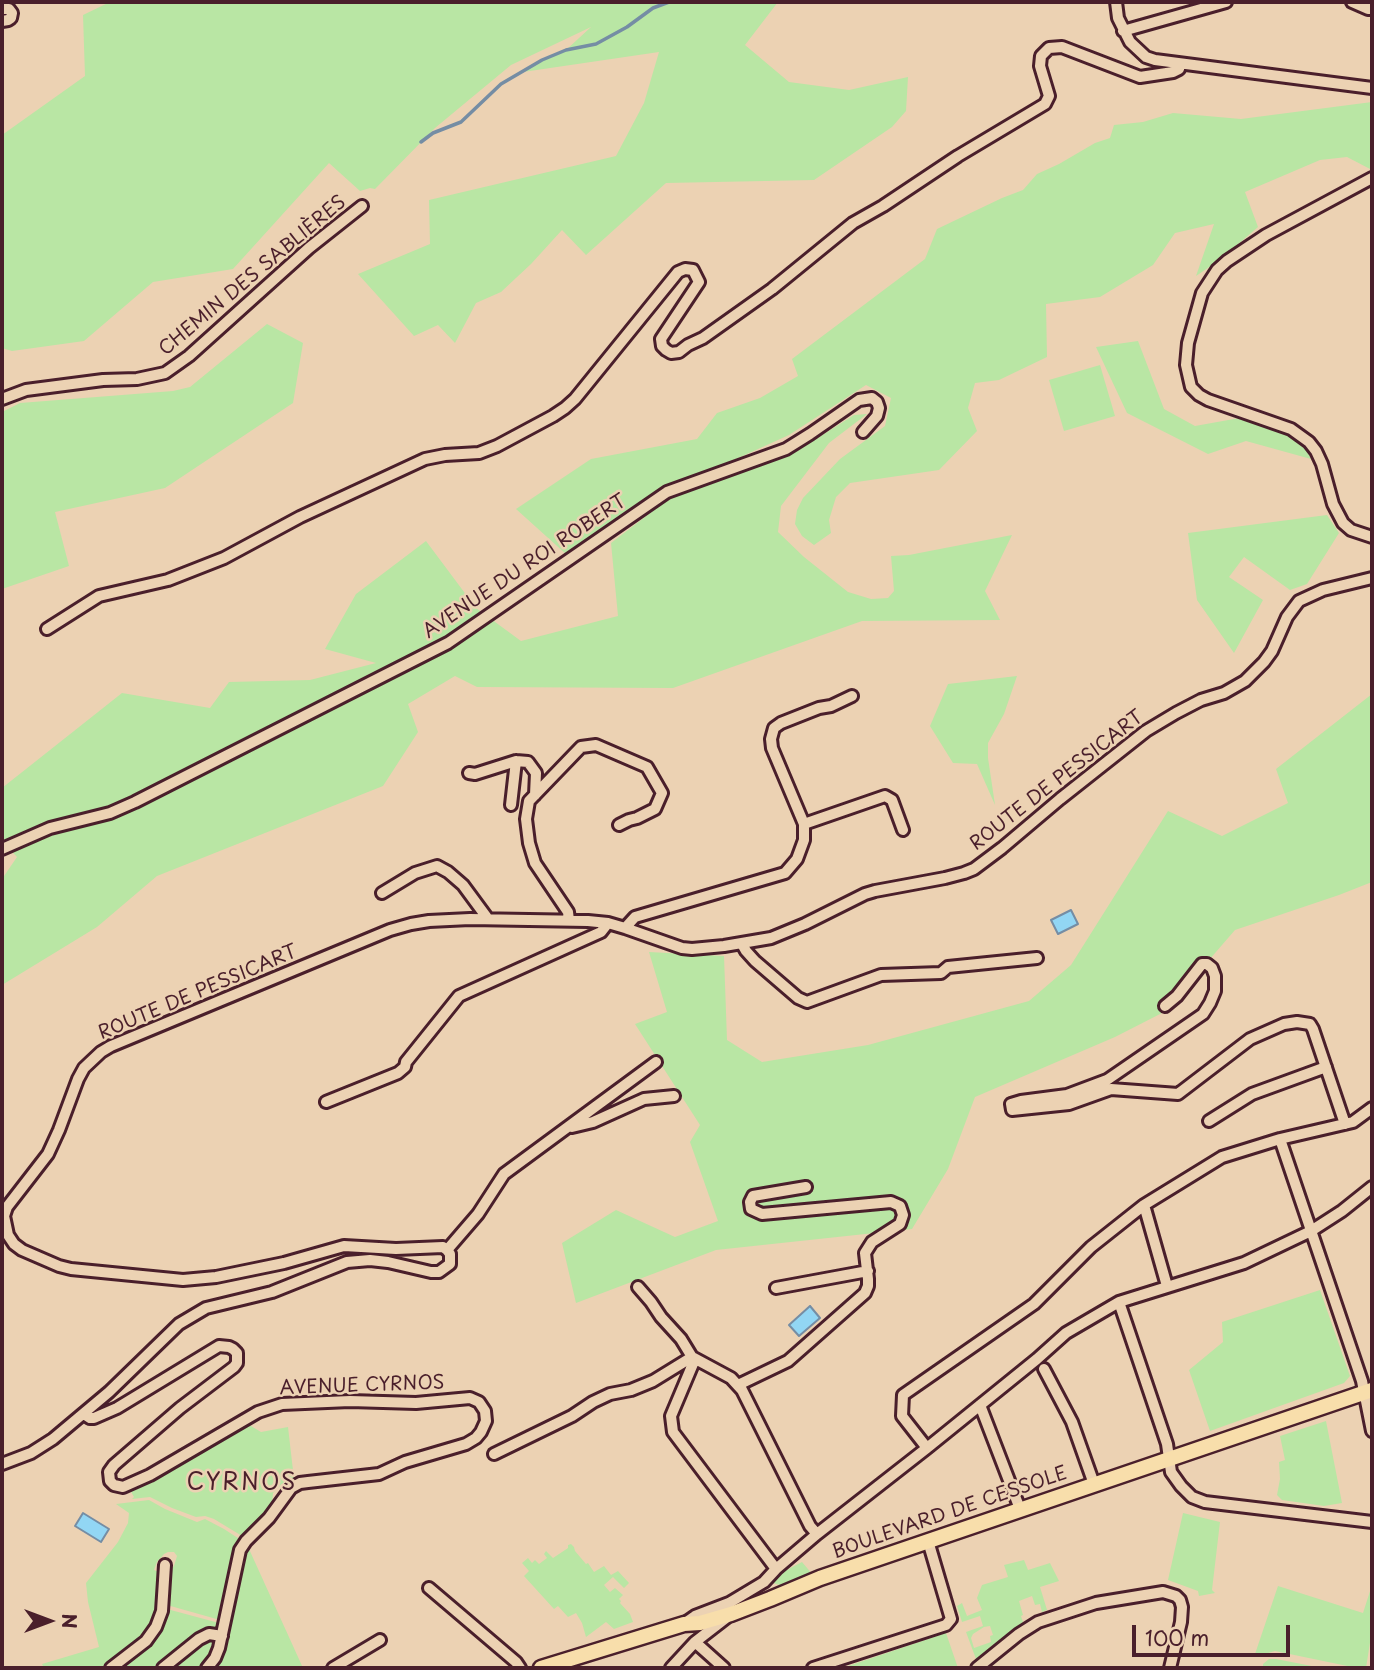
<!DOCTYPE html>
<html>
<head>
<meta charset="utf-8">
<style>
  body { margin:0 }
  #map { position:relative; width:1374px; height:1670px; overflow:hidden; background:#ecd2b3; font-family:"Playpen Sans",sans-serif }
  canvas { display:block }
  .frame { position:absolute; inset:0; border:4px solid #4a1f2b; pointer-events:none }
  .north { position:absolute; left:14px; top:1586px; width:70px; height:70px; -webkit-text-stroke:5px #ecd2b3; paint-order:stroke; rotate:90deg; font-size:19px; font-weight:700; line-height:28px; text-align:center; color:#4a1f2b }
  .north::after { content:''; display:block; margin:auto; width:24px; height:32px; background:#4a1f2b; clip-path:polygon(50% 0,100% 100%,50% 72%,0 100%) }
  .scale { position:absolute; left:1132px; top:1625px; width:158px; height:32px; box-sizing:border-box; border:4px solid #4a1f2b; border-top:0; padding-left:9px; font-size:21px; line-height:24px; white-space:nowrap; color:#4a1f2b; -webkit-text-stroke:5px #ecd2b3; paint-order:stroke }
</style>
</head>
<body>
<div id="map">
<canvas width="1374" height="1670"></canvas>
<div class="frame"></div>
<div class="north">N</div>
<div class="scale">100 m</div>
</div>
<script>
const ctx = document.querySelector('canvas').getContext('2d');
ctx.lineJoin = 'round';
function fillPath(path, color) { ctx.fillStyle = color; ctx.fill(path, 'evenodd'); }
const poly = rows => new Path2D(rows.map(r => 'M' + r).join(''));
function stroke(path, color, width, dash) { ctx.strokeStyle = color; ctx.lineWidth = width; ctx.lineCap = dash ? 'butt' : 'round'; ctx.setLineDash(dash || []); ctx.stroke(path); }
function drawText(font, color, halo, rows, align = 'center') {
  ctx.font = font + ' "Playpen Sans",sans-serif'; ctx.lineWidth = 5; ctx.setLineDash([]); ctx.textBaseline = 'middle'; ctx.strokeStyle = halo; ctx.fillStyle = color; for (const [text, x, y, turn = 0] of rows) {
    ctx.save(); ctx.translate(x, y); ctx.rotate((+turn || 0) * Math.PI / 180); ctx.textAlign = isNaN(turn) ? turn : align; if (halo) ctx.strokeText(text, 0, 0); ctx.fillText(text, 0, 0); ctx.restore();
  }
}
fillPath(poly([
  [110,2,778,2,745,45,789,82,849,90,908,77,906,111,892,127,814,180,666,183,586,255,562,230,531,264,501,292,476,303,455,343,438,325,414,336,358,274,430,244,429,200,616,156,644,103,659,52,523,72,542,60,566,50,591,27,511,65,435,128,375,189,370,188,360,191,329,163,233,269,153,282,84,341,12,351,2,348,2,135,85,76,83,15],
  [1372,102,1372,170,1347,157,1320,160,1245,192,1258,227,1221,259,1196,276,1214,224,1175,233,1153,265,1100,297,1046,304,1047,357,999,380,975,383,968,408,977,431,939,470,850,483,836,497,829,520,831,533,814,545,802,536,795,524,797,510,803,498,840,459,885,426,891,398,866,385,789,435,714,469,652,495,567,555,516,509,591,459,697,439,717,413,760,398,798,376,792,359,925,259,937,229,1002,198,1023,190,1037,174,1059,164,1095,143,1110,138,1114,125,1143,122,1173,113,1241,119],
  [267,324,303,343,293,403,165,488,55,512,69,566,2,589,2,412,20,403,173,391,190,387],
  [1138,341,1164,409,1195,426,1245,417,1301,437,1311,459,1246,441,1208,454,1127,413,1096,347],
  [1100,365,1115,416,1064,431,1049,380],
  [867,414,829,443,781,506,778,532,804,557,848,592,871,599,888,598,894,591,891,556,909,555,1012,535,985,591,1000,620,862,621,673,688,477,687,455,676,408,704,418,732,383,786,157,876,97,927,2,985,2,879,17,857,2,841,2,788,122,693,210,708,229,682,310,680,376,663,325,649,356,594,426,541,476,608,521,641,618,616,611,543,671,497,797,451,854,415],
  [1327,515,1339,533,1307,584,1290,590,1244,557,1229,577,1263,600,1234,653,1197,600,1188,533],
  [1017,676,1004,714,988,743,988,758,995,805,977,764,953,763,930,726,948,684],
  [1372,694,1372,882,1339,895,1235,930,1164,1012,1115,1037,975,1097,948,1169,912,1229,716,1250,576,1303,562,1243,616,1210,675,1237,718,1221,690,1142,700,1125,635,1024,667,1012,649,952,724,956,727,1040,762,1062,868,1045,1029,1001,1071,965,1168,811,1222,836,1288,803,1276,769],
  [1320,1290,1350,1376,1344,1383,1210,1431,1189,1370,1223,1342,1222,1322],
  [1326,1421,1342,1503,1324,1506,1282,1500,1277,1495,1280,1479,1279,1462,1285,1460,1280,1436],
  [242,1426,251,1426,261,1432,288,1427,294,1479,286,1480,273,1493,272,1504,242,1536,214,1519,205,1516,196,1517,172,1508,150,1497,132,1499,134,1497,130,1490],
  [149,1500,165,1509,197,1522,205,1519,224,1529,241,1540,220,1620,167,1605,170,1570,174,1566,177,1556,174,1552,168,1552,164,1554,157,1562,154,1570,162,1573,161,1590,150,1628,116,1660,105,1668,44,1668,42,1664,99,1647,88,1602,86,1583,118,1542,128,1523,129,1513,116,1504],
  [1183,1513,1220,1522,1212,1590,1215,1593,1199,1596,1198,1591,1168,1580],
  [571,1544,574,1547,575,1551,586,1564,588,1563,594,1572,604,1566,611,1575,618,1571,629,1583,624,1588,613,1577,604,1585,610,1592,615,1588,623,1595,619,1599,621,1601,620,1603,630,1614,633,1622,614,1629,606,1622,586,1637,582,1623,576,1613,568,1617,558,1606,554,1609,524,1576,529,1571,522,1563,528,1558,532,1563,535,1560,539,1564,547,1558,544,1554,546,1551,553,1558,568,1548,568,1545],
  [247,1548,249,1549,303,1668,213,1668,222,1657,226,1641,244,1554],
  [1024,1560,1028,1570,1050,1563,1059,1581,1040,1587,1047,1610,1042,1612,1040,1604,1035,1605,1032,1596,1019,1601,1023,1615,1021,1616,1023,1622,976,1659,966,1632,983,1626,980,1616,962,1622,957,1606,962,1603,967,1616,982,1610,977,1598,982,1585,1008,1577,1004,1565],
  [990,1626,993,1635,990,1636,991,1642,974,1648,971,1638,973,1634,984,1627],
  [802,1562,813,1575,780,1585,773,1583,774,1576,777,1575],
  [1372,1585,1372,1630,1366,1668,1357,1668,1275,1651,1254,1657,1278,1586,1363,1613],
  [167,1609,219,1623,217,1629,204,1630,196,1635,155,1668,119,1668,145,1647,162,1623],
  [946,1633,958,1668,842,1668],
  [207,1639,216,1641,212,1653,206,1662,199,1668,169,1668],
  [1269,1659,1276,1659,1322,1668,1263,1668,1263,1664]
]), '#b9e6a4');
const water = poly([
  [1071,910,1078,924,1058,934,1051,920,1071,910],
  [810,1306,820,1318,799,1336,789,1325,810,1306],
  [83,1513,109,1529,101,1542,75,1526,83,1513]
]);
fillPath(water, '#92d6f4');
stroke(water, '#758da4', 2);
stroke(poly([
  [421,142,433,133,461,122,501,84,542,60,566,50,596,44,627,27,653,8,669,2]
]), '#758da4', 3.5);
const minor = poly([
  [1116,2,1118,18,1130,42,1146,57,1155,60,1372,88],
  [1352,2,1368,9,1372,9],
  [2,9,9,9,12,13,11,18,8,20,2,21],
  [1123,31,1226,2],
  [1372,178,1266,235,1227,261,1217,270,1202,293,1188,343,1186,365,1191,387,1199,395,1208,400,1291,429,1309,442,1316,451,1322,464,1333,504,1343,523,1351,530,1372,537],
  [2,399,26,390,103,380,137,379,165,373,189,356,309,248,362,206],
  [47,629,99,596,168,580,224,558,300,517,425,459,445,455,479,453,497,446,553,416,565,408,575,399,678,272,685,269,693,270,699,282,661,339,662,346,666,350,671,353,679,352,688,345,703,338,772,289,853,223,883,206,958,156,1045,104,1049,96,1040,66,1041,56,1049,48,1062,47,1140,77,1173,72,1179,69,1180,64],
  [469,773,475,774,516,761,528,762,536,773,535,795],
  [511,805,516,761],
  [804,824,885,796,892,800,903,830],
  [2,849,50,828,110,813,135,802,448,643,667,492,786,449,810,434,859,400,872,398,877,402,879,408,877,416,863,432],
  [382,893,415,873,437,866,448,872,463,885,488,919],
  [569,920,568,912,535,863,529,843,526,819,529,801,581,747,596,745,647,767,662,793,655,809,637,818,629,820,619,825],
  [625,928,635,917,785,873,797,859,804,840,804,824,772,748,771,739,774,728,781,723,819,708,831,706,852,696],
  [742,944,746,951,755,961,798,998,807,1002,881,975,941,973,948,967,1037,958],
  [1165,1006,1177,996,1202,964,1207,964,1212,968,1215,976,1215,991,1210,1003,1203,1014,1107,1080,1067,1095,1021,1101,1011,1104,1012,1110,1069,1104,1111,1089,1178,1094,1250,1039,1284,1024,1297,1022,1310,1024,1313,1029,1345,1124],
  [326,1102,398,1073,405,1067,406,1062,459,996,601,932,608,923],
  [1209,1121,1252,1094,1326,1067],
  [572,1127,593,1122,644,1099,674,1096],
  [1280,1139,1362,1381,1372,1431],
  [1144,1205,1167,1286],
  [447,1250,478,1214,504,1174,656,1062],
  [638,1287,651,1302,661,1317,681,1339,692,1357],
  [776,1288,868,1271],
  [1119,1302,1167,1444,1171,1472,1181,1486,1192,1497,1205,1502,1372,1522],
  [692,1357,731,1378,742,1390,810,1526,817,1534],
  [695,1359,671,1416,673,1432,776,1569],
  [1044,1369,1072,1422,1094,1484],
  [738,1385,788,1361,865,1293,868,1286,868,1279,865,1253,872,1242,900,1224,903,1215,900,1206,891,1202,762,1214,751,1209,750,1202,753,1196,806,1187],
  [980,1405,1020,1509],
  [84,1414,90,1418,94,1418,117,1408,219,1346,229,1347,233,1349,237,1353,237,1363,234,1367,180,1408,114,1465,109,1472,110,1481,114,1485,123,1487,150,1475,258,1412,282,1404,350,1401,416,1403,470,1398,479,1402,485,1411,486,1421,481,1432,476,1438,466,1444,405,1462,379,1474,308,1482,300,1483,291,1488,269,1518,246,1541,240,1550,219,1648,215,1658,207,1668],
  [927,1448,902,1416,903,1395,1034,1304,1091,1247,1144,1205,1222,1157,1280,1139,1353,1122,1372,1108],
  [494,1454,572,1416,593,1402,610,1394,631,1390,653,1381,692,1357],
  [2,1464,31,1453,53,1439,109,1392,179,1324,206,1308,272,1292,347,1262,370,1260,388,1262,431,1272,439,1272,450,1264,450,1254,447,1250,443,1247,396,1249,344,1246,284,1263,216,1277,183,1280,71,1269,59,1266,22,1250,14,1244,8,1235,4,1216,7,1207,48,1154,59,1130,78,1079,84,1068,101,1052,111,1046,390,930,411,924,429,921,470,919,588,921,608,923,625,928,682,948,692,949,724,946,771,938,805,924,865,894,875,891,945,878,964,873,974,869,1002,848,1060,799,1146,731,1176,713,1201,700,1224,693,1245,681,1264,662,1272,651,1287,617,1299,601,1323,590,1372,578],
  [429,1588,516,1662,520,1668],
  [685,1623,695,1616,729,1603,764,1582,776,1569,817,1534,927,1448,1037,1359,1066,1333,1119,1302,1244,1263,1311,1231,1342,1211,1372,1187],
  [695,1642,724,1668],
  [111,1668,146,1641,156,1627,162,1611,165,1565],
  [163,1668,199,1639,209,1634,222,1636],
  [333,1668,380,1640],
  [671,1668,695,1642,726,1618],
  [813,1668,946,1625,951,1619,928,1541],
  [977,1668,1019,1634,1038,1622,1096,1603,1163,1592,1176,1596,1180,1600,1182,1607,1181,1622,1170,1668]
]);
const major = poly([
  [541,1668,684,1624,700,1623,731,1614,770,1599,820,1578,1372,1390]
]);
stroke(minor, '#4a1f2b', 16);
stroke(major, '#4a1f2b', 19);
stroke(minor, '#ecd2b3', 10);
stroke(major, '#f8deab', 14);
drawText('19px', '#4a1f2b', '#ecd2b3', [
  ["CHEMIN DES SABLIÈRES",253,276,-40],
  ["AVENUE DU ROI ROBERT",525,567,-34],
  ["ROUTE DE PESSICART",1057,781,-38],
  ["ROUTE DE PESSICART",198,993,-23],
  ["AVENUE CYRNOS",362,1386,-2],
  ["BOULEVARD DE CESSOLE",950,1513,-19]
]);
ctx.letterSpacing = '2px';
drawText('23px', '#4a1f2b', '#ecd2b3', [
  ["CYRNOS",242,1484]
]);
ctx.letterSpacing = '0px';
</script>
</body>
</html>
